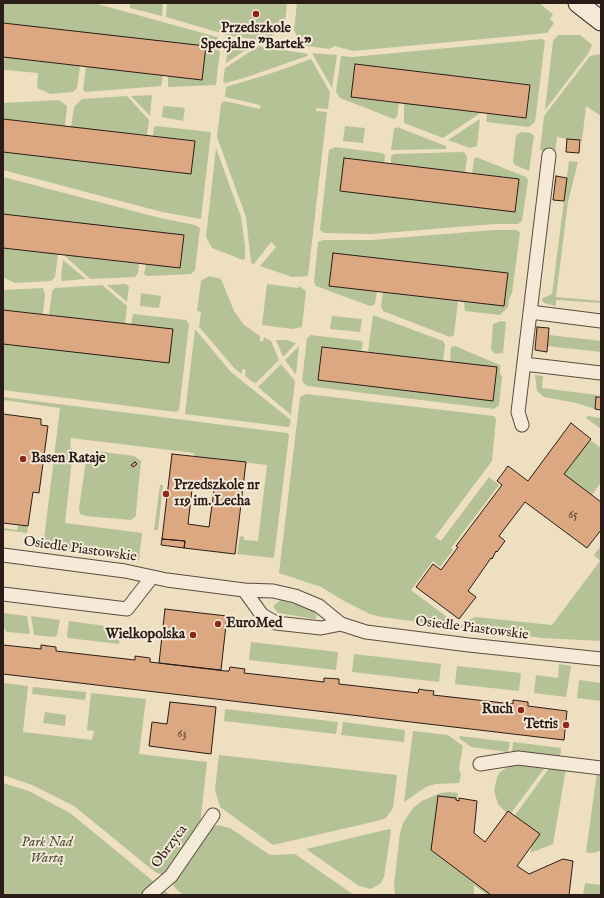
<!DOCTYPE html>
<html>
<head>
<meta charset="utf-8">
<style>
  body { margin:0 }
  #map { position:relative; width:604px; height:898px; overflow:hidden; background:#eedfc1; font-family:"IM FELL English",serif }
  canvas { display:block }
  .frame { position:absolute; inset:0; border:4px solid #2a1c16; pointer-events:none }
</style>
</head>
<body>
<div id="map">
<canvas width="604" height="898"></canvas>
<div class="frame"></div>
</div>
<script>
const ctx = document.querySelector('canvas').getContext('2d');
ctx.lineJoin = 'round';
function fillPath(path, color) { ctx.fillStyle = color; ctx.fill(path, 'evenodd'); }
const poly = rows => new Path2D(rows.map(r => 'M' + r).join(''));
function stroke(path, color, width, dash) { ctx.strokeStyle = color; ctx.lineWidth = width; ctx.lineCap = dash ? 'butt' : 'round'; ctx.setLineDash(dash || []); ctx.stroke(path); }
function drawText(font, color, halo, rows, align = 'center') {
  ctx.font = font + ' "IM FELL English",serif'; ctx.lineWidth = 4; ctx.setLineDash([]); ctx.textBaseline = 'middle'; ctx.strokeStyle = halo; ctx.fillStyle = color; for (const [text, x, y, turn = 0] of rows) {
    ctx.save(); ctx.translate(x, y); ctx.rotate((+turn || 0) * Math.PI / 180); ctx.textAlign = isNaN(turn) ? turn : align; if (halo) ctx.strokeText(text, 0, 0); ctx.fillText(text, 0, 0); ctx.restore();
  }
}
fillPath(poly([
  [3,3,94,3,217,37,221,41,216,85,168,87,168,76,3,23],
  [130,3,163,3,162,16,130,8],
  [167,3,287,3,285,22,268,41,231,36,166,17],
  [297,3,539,3,553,14,550,19,554,23,547,33,353,51,335,46,329,49,301,45,294,30],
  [558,35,580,35,592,45,588,54,545,110,553,41],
  [542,39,545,41,535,122,529,127,487,122,486,121,487,114,526,118,530,85,355,64,351,97,399,103,397,117,394,119,340,98,336,92,341,56,353,57],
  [231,42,253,45,226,63,228,43],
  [259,46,308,54,307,56,247,77,226,83,223,82,225,68],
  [312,53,337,55,332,88],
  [601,54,601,116,586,106,582,141,557,137,555,152,540,150,544,116,590,56],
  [5,57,80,66,77,88,73,92,51,94,37,88,38,73,5,70,3,68],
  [311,59,330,92,328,109,316,108,316,111,327,112,308,276,292,277,260,266,276,247,271,242,254,264,251,263,246,217,217,137,221,104,224,101,260,109,260,105,225,97,226,87,269,74],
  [86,66,163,75,161,86,85,92,83,89],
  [151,95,152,96,150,116,131,96],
  [127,96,149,120,147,135,71,127,74,107,82,99],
  [59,100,67,106,65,126,3,119,3,103],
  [404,103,479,113,479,114,443,138,404,123],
  [165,106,185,108,183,121,162,117,163,107],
  [480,119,477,146,470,148,448,140],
  [156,126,211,132,201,219,162,212,3,170,3,152,191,174,195,141,153,136,154,127],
  [345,126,365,128,363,143,343,141],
  [397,127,446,146,446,149,391,150,394,129],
  [521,132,531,133,534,136,529,171,515,165,513,162,516,135],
  [335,147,382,153,385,155,384,163,344,158,340,191,515,212,519,179,472,173,474,160,476,157,526,177,528,180,522,221,518,224,494,224,372,234,324,233,320,230,329,150],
  [216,148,241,217,245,245,245,259,243,260,212,248,206,237],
  [461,152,465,153,467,157,465,173,391,164,391,156,394,154],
  [569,161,578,162,568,202,556,297,601,301,601,303,556,300,556,306,544,303,541,299,552,294],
  [3,177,160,218,195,225,200,228,195,270,191,274,147,276,144,274,146,264,180,268,184,236,3,214],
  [494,230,517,230,520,233,512,293,509,299,508,307,500,315,465,311,464,302,504,306,508,273,333,253,329,286,377,291,375,304,370,306,316,286,314,282,318,242,323,240,372,240],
  [3,248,58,254,55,277,51,281,15,283,3,277],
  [64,255,139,264,138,273,135,277,90,279],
  [63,260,86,279,62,281,61,278],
  [209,276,221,279,234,311,244,325,260,336,260,341,263,341,264,337,271,341,279,360,256,383,253,382,245,376,246,370,242,369,242,374,235,369,199,327,201,312,197,311,201,281],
  [126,284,129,287,127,302,107,285],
  [267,284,298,288,299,286,306,291,302,327,293,329,262,325],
  [102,285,127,306,125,324,49,315,52,291,55,288],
  [43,288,45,294,43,314,3,310,3,290],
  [383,292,458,301,454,335,450,337,383,311,381,307],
  [141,293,161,296,159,308,140,306],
  [133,314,186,320,189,324,179,410,176,412,3,390,3,344,131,325],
  [373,315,443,341,445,345,443,361,368,352],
  [332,316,362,319,360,332,330,329],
  [501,321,506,322,503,353,495,354,491,349,493,324],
  [195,329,231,372,291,420,290,425,288,427,185,414],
  [311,335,361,341,363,343,361,352,322,347,318,380,493,401,450,362,451,347,455,346,500,365,500,373,502,377,499,405,494,409,307,386,302,381,307,338],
  [549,335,601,341,601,352,547,346],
  [276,340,287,340,296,343,283,357],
  [299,346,296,375,285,360],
  [281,364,295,381,291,415,258,387],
  [535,375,543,376,542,388,597,395,595,409,576,403,544,397,537,391],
  [306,394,494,416,496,419,492,461,435,537,441,541,489,477,499,485,451,548,453,550,440,567,433,561,411,590,459,626,475,617,552,625,600,561,594,555,601,546,601,641,542,638,381,617,370,614,344,601,321,587,279,573,300,397],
  [3,397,287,433,289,435,274,558,237,554,240,536,244,537,244,540,258,541,267,465,194,456,194,453,71,438,70,447,73,450,65,523,142,533,139,560,43,548,60,408,3,400],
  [588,416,601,418,601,429,586,418],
  [590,440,601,448,601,482,592,495,564,474],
  [96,451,134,456,141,461,136,512,136,516,131,520,86,516,80,514,79,508,86,460,90,454],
  [160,485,163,485,158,530,154,530],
  [18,525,28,526,27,533,3,530,3,528,17,530],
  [281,600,307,608,315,612,317,616,315,619,278,613,274,608,274,605],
  [3,613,27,616,30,634,7,632,3,626],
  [31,616,60,620,57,635,55,637,34,635],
  [69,621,120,628,119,644,68,638,67,636],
  [251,642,338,652,336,670,249,660],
  [354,654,441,664,439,682,352,672],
  [559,664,571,666,566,697,534,693,536,675,558,678],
  [457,666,521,673,519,691,455,684],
  [579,680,601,683,601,701,577,698],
  [3,683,28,686,23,732,92,740,94,731,87,730,91,693,146,699,139,754,207,762,200,826,168,872,162,875,155,872,74,806,32,785,3,775],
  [33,687,86,692,85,700,32,694],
  [225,709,338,722,336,734,224,721],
  [45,712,66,715,65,726,43,723],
  [343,722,405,730,404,742,341,735],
  [413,731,448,735,463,746,459,769,461,775,459,783,435,784,426,787,404,802],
  [460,736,510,742,508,752,471,747,459,738],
  [513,742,561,748,560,758,512,753],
  [219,755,397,775,393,808,386,818,381,820,273,845,220,807,215,790],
  [512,764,546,766,509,816,498,804,494,791,497,777,500,772],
  [550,767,566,769,553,844,530,853,534,835,513,818],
  [597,772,601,773,601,850,597,852,589,853,586,852],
  [3,783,29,791,70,813,170,895,3,895],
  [449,792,458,793,455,816,501,895,487,895,474,885,474,895,395,895,394,884,400,833,403,823,414,807,422,801,440,793],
  [218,825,230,828,270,855,295,854,354,895,183,895,176,889,173,884,175,878,212,827],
  [389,829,391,830,384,877,381,883,371,889,359,886,306,849],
  [585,883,601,885,601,895,583,895]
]), '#b4c296');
const building = poly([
  [3,23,206,46,202,80,3,57,3,23],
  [355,64,530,85,526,118,351,97,355,64],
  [3,119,195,141,191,174,3,152,3,119],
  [567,139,580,140,579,153,566,152,567,139],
  [344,158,519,179,515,212,340,191,344,158],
  [556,176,567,178,564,201,553,200,556,176],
  [3,214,184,235,180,268,3,248,3,214],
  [333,253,508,273,504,306,329,286,333,253],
  [3,310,173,329,169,363,3,344,3,310],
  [537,327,549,328,547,352,535,350,537,327],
  [322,347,497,367,493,401,318,380,322,347],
  [596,397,601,397,601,410,595,409,596,397],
  [3,414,41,419,41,425,48,426,39,493,33,492,28,526,3,523,3,414],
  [571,423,591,439,564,474,601,502,601,530,587,548,525,502,499,536,505,541,497,552,496,551,492,559,491,558,468,591,476,597,459,619,416,587,433,564,441,570,458,547,456,546,502,485,497,481,508,466,528,481,571,423],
  [172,454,246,462,235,554,184,548,185,541,162,539,172,454],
  [193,481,215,483,209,527,188,524,193,481],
  [135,462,137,464,133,467,131,465,135,462],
  [162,539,185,541,184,548,161,545,162,539],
  [165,609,227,616,221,670,159,663,165,609],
  [3,645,41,649,41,645,56,647,56,651,135,660,135,656,150,658,150,662,225,671,229,671,230,667,245,669,244,673,324,682,324,678,339,679,339,684,418,693,419,689,424,690,434,691,433,695,513,704,513,700,528,702,528,706,567,711,564,740,3,674,3,645],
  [170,702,216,707,211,754,149,746,152,722,167,724,170,702],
  [438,796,456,798,456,800,459,801,459,798,477,801,474,833,485,842,508,811,540,834,517,866,529,874,563,859,573,861,569,895,491,895,431,850,438,796]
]);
fillPath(building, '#dca882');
stroke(building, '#2a1c16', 1);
const street = poly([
  [530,312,601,321],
  [524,364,601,373],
  [522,425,518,412,549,155],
  [3,555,125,571,167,580,244,590,273,591,295,596,319,606,341,624,366,632,469,645,601,659],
  [244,590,262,615,276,623,321,628,341,624],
  [3,594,127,609,152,577],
  [480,764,518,758,601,768],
  [149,895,171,876,213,815]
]);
const secondary = poly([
  [578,3,601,21]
]);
stroke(street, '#5b4d41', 15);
stroke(secondary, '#2a1c16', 21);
stroke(street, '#f4ead7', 13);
stroke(secondary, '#f4ead7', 19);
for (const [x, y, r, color] of [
  [256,14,4,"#8f2418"],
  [23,459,4,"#8f2418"],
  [166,494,4,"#8f2418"],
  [218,624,4,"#8f2418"],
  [193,635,4,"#8f2418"],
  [521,710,4,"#8f2418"],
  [566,725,4,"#8f2418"]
]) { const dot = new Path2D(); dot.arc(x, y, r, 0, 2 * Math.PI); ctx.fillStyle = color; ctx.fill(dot); stroke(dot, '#f4ead7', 1.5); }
drawText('12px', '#563f31', null, [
  ["65",573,516],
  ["63",182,735]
]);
drawText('bold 14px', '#2a1c16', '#f4ead7', [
  ["Przedszkole",256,29,"center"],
  ["Specjalne \"Bartek\"",256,45,"center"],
  ["Basen Rataje",31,459],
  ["Przedszkole nr",174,486],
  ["119 im. Lecha",174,502],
  ["EuroMed",226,624],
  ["Wielkopolska",185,635,"right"],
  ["Ruch",513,710,"right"],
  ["Tetris",558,725,"right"]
], 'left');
drawText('14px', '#2a1c16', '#f4ead7', [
  ["Osiedle Piastowskie",80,550,8],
  ["Osiedle Piastowskie",472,629,7],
  ["Obrzyca",170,847,-53]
]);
drawText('italic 14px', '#534e3c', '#f4ead7', [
  ["Park Nad",47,843],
  ["Wartą",47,859]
]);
</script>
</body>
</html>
